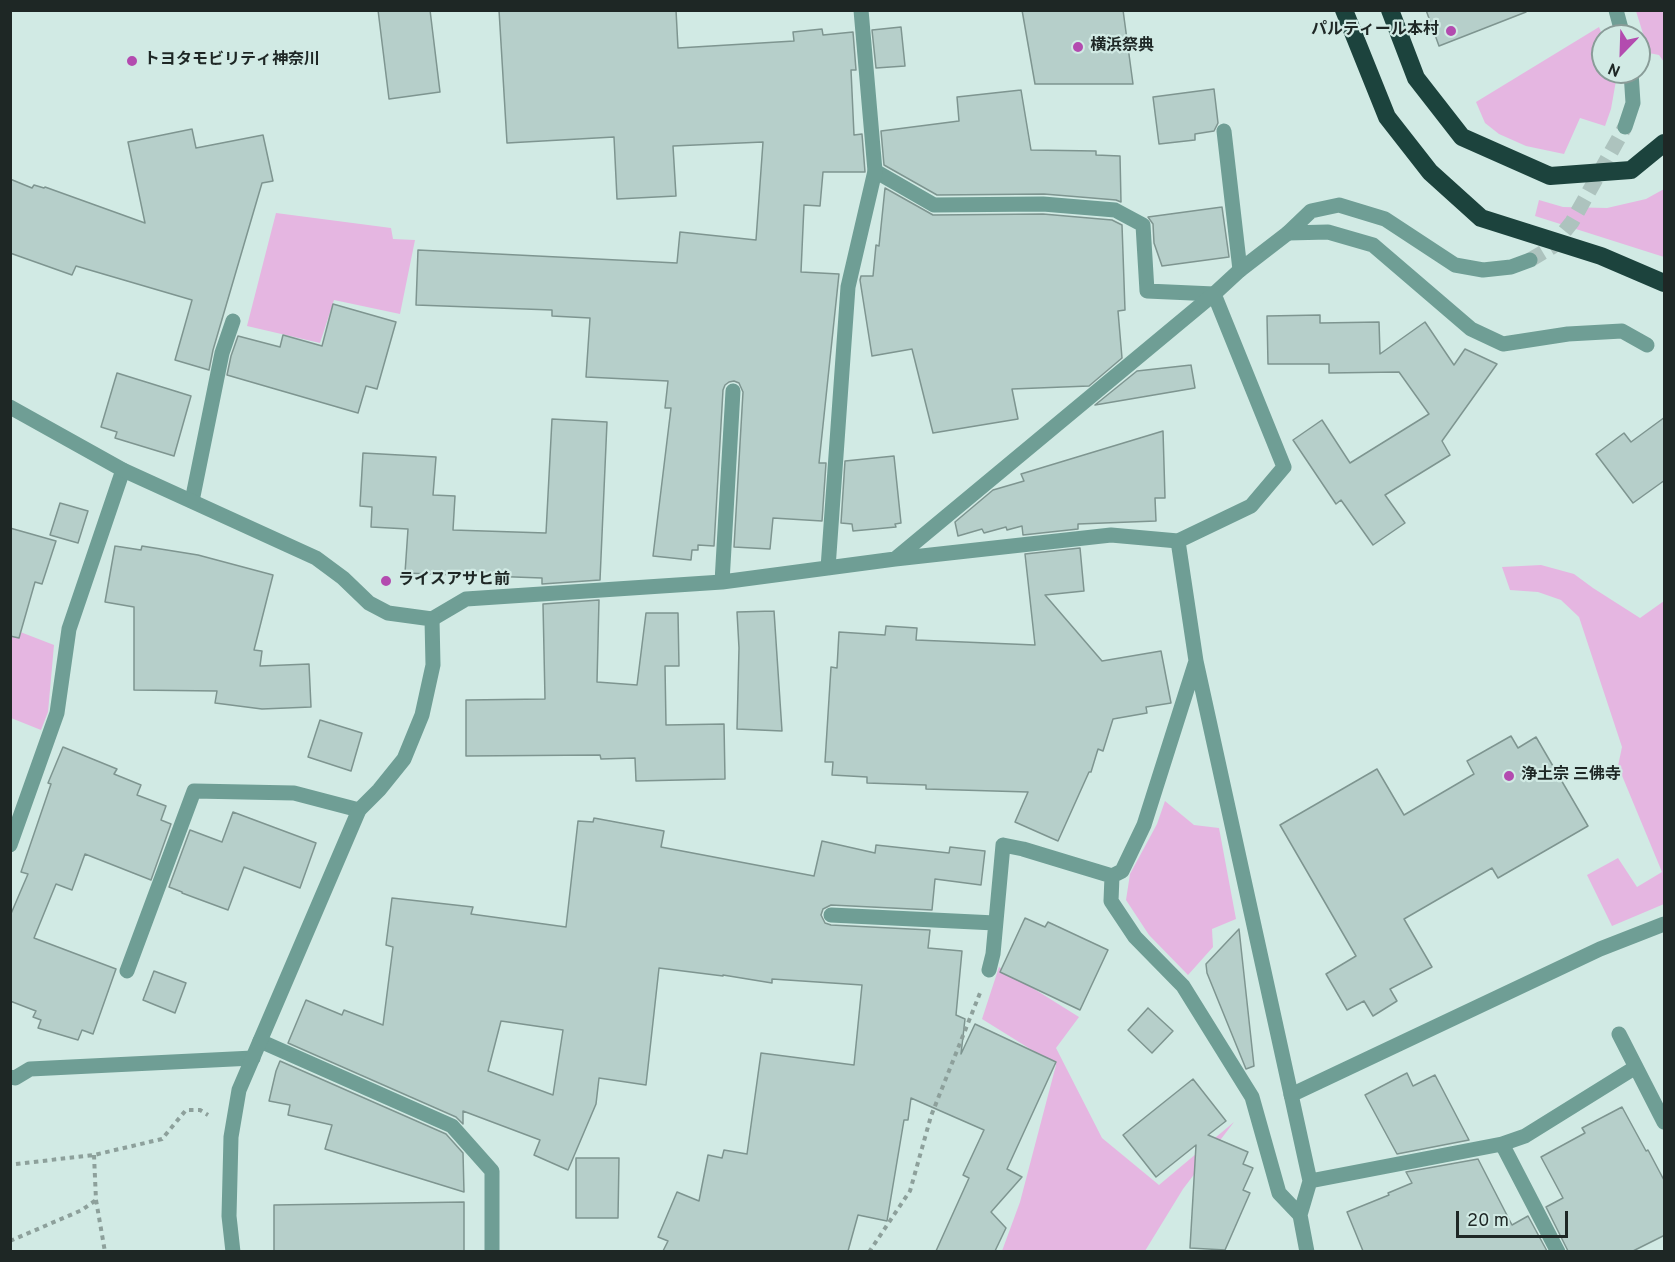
<!DOCTYPE html>
<html>
<head>
<meta charset="utf-8">
<style>
  body { margin:0 }
  #map { position:relative; width:1675px; height:1262px; overflow:hidden; background:#d1eae4; font-family:Overpass,sans-serif }
  canvas { display:block }
  .frame { position:absolute; inset:0; border:12px solid #1e2725; pointer-events:none }
  .north { position:absolute; left:1591px; top:24px; width:60px; height:60px; box-sizing:border-box; background:#d1eae4; border:2px solid #899c98; border-radius:50%; rotate:203deg; font-size:16px; font-weight:700; line-height:24px; text-align:center; color:#1e2725 }
  .north::after { content:''; display:block; margin:auto; width:21px; height:27px; background:#b34baf; clip-path:polygon(50% 0,100% 100%,50% 72%,0 100%) }
  .scale { position:absolute; left:1456px; top:1211px; width:112px; height:27px; box-sizing:border-box; border:3px solid #1e2725; border-top:0; padding-left:8px; font-size:18px; line-height:21px; white-space:nowrap; color:#1e2725; -webkit-text-stroke:4px #d1eae4; paint-order:stroke }
</style>
</head>
<body>
<div id="map">
<canvas width="1675" height="1262"></canvas>
<div class="frame"></div>
<div class="north">N</div>
<div class="scale">20 m</div>
</div>
<script>
const ctx = document.querySelector('canvas').getContext('2d');
ctx.lineJoin = 'round';
function fillPath(path, color) { ctx.fillStyle = color; ctx.fill(path, 'evenodd'); }
const poly = rows => new Path2D(rows.map(r => 'M' + r).join(''));
function stroke(path, color, width, dash) { ctx.strokeStyle = color; ctx.lineWidth = width; ctx.lineCap = dash ? 'butt' : 'round'; ctx.setLineDash(dash || []); ctx.stroke(path); }
function drawText(font, color, halo, rows, align = 'center') {
  ctx.font = font + ' Overpass,"Noto Sans JP",sans-serif'; ctx.lineWidth = 4.5; ctx.setLineDash([]); ctx.textBaseline = 'middle'; ctx.strokeStyle = halo; ctx.fillStyle = color; for (const [text, x, y, turn = 0] of rows) {
    ctx.save(); ctx.translate(x, y); ctx.rotate((+turn || 0) * Math.PI / 180); ctx.textAlign = isNaN(turn) ? turn : align; if (halo) ctx.strokeText(text, 0, 0); ctx.fillText(text, 0, 0); ctx.restore();
  }
}
fillPath(poly([
  [1636,11,1664,11,1664,62,1659,55,1649,53],
  [1599,27,1603,37,1603,72,1616,72,1617,75,1611,109,1605,126,1580,118,1564,154,1526,146,1499,134,1485,123,1476,102],
  [1664,189,1664,257,1535,216,1539,200,1563,207,1607,208,1646,199],
  [276,213,391,228,393,239,415,240,400,314,334,300,320,343,247,326],
  [1541,565,1574,574,1593,588,1640,618,1664,601,1664,904,1612,926,1587,875,1618,858,1637,887,1662,872,1618,766,1622,747,1579,617,1561,600,1538,592,1510,590,1502,567],
  [10,628,54,645,48,712,41,730,11,718],
  [1165,801,1194,825,1219,828,1236,919,1212,929,1213,947,1188,975,1149,935,1126,900,1130,874,1157,824],
  [999,967,1079,1017,1056,1048,1102,1138,1159,1185,1234,1122,1183,1189,1145,1251,1002,1251,1020,1202,1056,1065,982,1019]
]), '#e5b6e1');
const building = poly([
  [378,10,430,10,440,92,389,99,378,10],
  [499,10,676,10,678,48,794,41,793,32,822,29,823,35,853,32,856,70,851,70,854,135,862,134,865,172,823,172,820,206,804,205,801,272,839,274,819,463,826,463,822,521,773,518,770,549,734,547,743,392,739,383,734,381,729,382,725,385,723,390,714,546,698,545,698,550,692,550,691,560,653,556,671,408,665,408,668,381,586,377,590,318,552,316,552,310,416,305,418,250,677,263,680,232,756,240,763,142,673,146,676,196,617,199,614,137,507,143,499,10],
  [1022,10,1123,10,1133,84,1035,84,1022,10],
  [1426,10,1525,10,1526,12,1439,46,1426,10],
  [901,27,905,66,876,68,872,30,901,27],
  [1214,89,1218,123,1214,131,1195,134,1195,140,1159,144,1153,97,1214,89],
  [1021,90,1031,150,1096,151,1096,155,1120,156,1121,202,1116,200,1044,194,937,195,884,165,881,131,959,121,957,97,1021,90],
  [192,129,196,148,263,135,273,181,262,183,213,350,209,370,175,360,192,300,76,266,72,275,10,253,10,179,32,188,34,185,44,188,45,187,145,223,128,142,192,129],
  [885,188,933,215,1043,214,1112,220,1122,225,1125,310,1118,311,1122,358,1089,386,1012,389,1018,419,933,433,912,349,872,356,860,280,861,276,873,276,876,245,879,246,885,188],
  [1222,207,1229,257,1162,266,1154,243,1153,224,1148,217,1222,207],
  [333,304,396,322,377,389,366,386,358,413,227,375,231,356,238,336,280,347,283,335,322,346,333,304],
  [1320,315,1320,323,1379,322,1380,354,1425,322,1454,365,1465,349,1497,364,1442,441,1450,455,1385,495,1405,523,1373,545,1341,500,1336,504,1293,440,1322,420,1350,463,1429,414,1399,372,1329,373,1329,364,1268,364,1267,316,1320,315],
  [1191,365,1195,388,1095,405,1137,371,1191,365],
  [117,373,191,396,174,456,115,438,117,432,101,427,117,373],
  [1665,417,1665,480,1633,503,1596,454,1624,433,1631,442,1665,417],
  [552,419,607,422,600,580,542,584,542,578,405,573,408,529,371,527,372,507,360,506,363,453,436,457,433,495,455,496,453,530,546,533,552,419],
  [1163,431,1165,498,1155,498,1156,521,1078,524,1078,529,1023,535,1022,526,1007,530,1006,527,984,533,982,529,958,536,955,522,993,490,1024,481,1021,474,1163,431],
  [894,456,901,523,895,524,896,527,853,531,852,524,841,523,845,461,894,456],
  [60,503,88,511,78,543,50,535,60,503],
  [10,528,56,541,42,584,35,582,19,638,10,636,10,528],
  [115,546,141,550,142,546,198,555,273,575,254,650,262,651,260,666,309,664,311,707,262,709,215,703,217,691,134,690,134,607,105,602,115,546],
  [1080,548,1084,591,1045,595,1102,661,1161,651,1171,703,1146,707,1147,713,1113,719,1103,751,1098,749,1091,772,1089,772,1058,841,1015,822,1028,792,926,789,926,785,867,783,867,777,832,775,833,762,825,762,831,667,837,668,839,632,885,635,886,626,917,628,916,640,1035,645,1025,554,1080,548],
  [599,600,597,682,637,685,646,613,678,613,679,666,665,666,666,725,724,724,725,779,636,781,635,758,601,759,600,755,466,756,466,700,545,699,543,604,599,600],
  [774,611,782,731,737,729,739,648,737,612,774,611],
  [320,720,362,733,351,771,308,757,320,720],
  [1511,736,1518,748,1536,737,1588,826,1498,878,1492,868,1404,919,1432,967,1390,989,1397,1001,1373,1016,1364,1001,1347,1010,1326,974,1356,956,1280,825,1377,769,1404,815,1474,774,1467,761,1511,736],
  [63,747,117,769,114,774,141,785,137,795,166,806,161,820,171,824,151,880,85,854,72,890,56,884,34,938,116,969,93,1034,82,1030,78,1040,38,1028,41,1020,33,1017,36,1011,10,1001,10,916,28,874,21,872,51,784,48,783,63,747],
  [233,812,316,843,300,888,244,867,228,910,182,893,182,892,169,887,190,830,222,842,233,812],
  [594,818,664,831,661,847,814,876,822,841,875,853,876,845,949,853,950,847,985,851,981,885,935,879,932,910,831,905,823,909,821,915,825,923,831,925,930,930,928,948,962,951,956,1015,965,1019,961,1054,975,1024,1056,1062,1007,1169,1022,1177,991,1212,1006,1228,995,1251,936,1251,969,1178,963,1175,984,1130,911,1098,908,1120,904,1120,887,1221,858,1215,848,1251,663,1251,668,1241,658,1237,677,1192,699,1201,708,1155,722,1158,724,1150,747,1154,761,1053,854,1065,862,985,772,979,772,983,723,975,723,976,659,968,646,1085,599,1078,596,1104,568,1170,534,1155,540,1140,463,1111,463,1124,456,1117,288,1043,306,1000,342,1015,344,1010,383,1025,393,947,386,945,392,898,473,907,471,914,566,927,578,821,593,822,594,818],
  [501,1021,563,1030,553,1095,488,1071,501,1021],
  [1025,918,1045,927,1048,922,1108,950,1080,1010,1000,972,1025,918],
  [1239,929,1254,1066,1246,1069,1207,973,1206,964,1239,929],
  [154,971,186,983,175,1013,143,1000,154,971],
  [1148,1008,1173,1031,1152,1053,1128,1030,1148,1008],
  [280,1061,446,1134,463,1153,464,1192,325,1149,332,1125,288,1115,290,1105,269,1101,276,1071,280,1061],
  [1407,1073,1413,1086,1435,1075,1469,1140,1397,1154,1365,1095,1407,1073],
  [1193,1079,1226,1121,1208,1135,1248,1152,1243,1164,1253,1168,1243,1190,1250,1193,1225,1250,1190,1248,1196,1145,1156,1177,1123,1135,1193,1079],
  [1622,1107,1646,1151,1648,1150,1665,1182,1665,1235,1633,1251,1568,1251,1546,1207,1563,1198,1541,1157,1585,1133,1582,1128,1622,1107],
  [576,1158,619,1158,618,1218,576,1218,576,1158],
  [1478,1159,1512,1225,1528,1216,1547,1251,1363,1251,1347,1212,1389,1195,1388,1193,1412,1183,1406,1172,1478,1159],
  [464,1202,464,1251,274,1251,274,1205,464,1202]
]);
fillPath(building, '#b6cfca');
stroke(building, '#7e9590', 1.5);
stroke(poly([
  [1530,260,1552,247,1572,222,1625,127]
]), '#adc3be', 15, [15, 8]);
stroke(poly([
  [94,1155,96,1200,105,1252],
  [16,1164,94,1155,162,1139,186,1110,200,1110,208,1115],
  [10,1241,82,1210,96,1200],
  [869,1252,910,1191,931,1116,980,993]
]), '#8da09b', 4, [4.5, 4.5]);
stroke(poly([
  [1224,131,1240,270],
  [875,171,934,205,1043,204,1115,210,1143,225,1147,291,1214,294],
  [1288,233,1328,232,1373,245,1471,329,1503,344,1568,334,1622,331,1647,345],
  [192,501,222,353,233,321],
  [10,1077,15,1078,30,1069,253,1058],
  [1291,1095,1600,949,1664,924]
]), '#6f9e95', 15);
stroke(poly([
  [1616,10,1623,36],
  [1625,127,1633,103,1631,72],
  [1178,541,1196,661,1310,1181,1300,1215,1307,1252],
  [895,559,1214,294,1240,270,1288,233,1311,211,1339,205,1385,219,1455,265,1483,270,1511,267,1530,260],
  [828,568,848,287,875,171,861,10],
  [722,582,733,391],
  [432,619,466,599,722,582,895,559,1111,535,1178,541,1251,506,1284,467,1214,294],
  [10,845,57,713,69,629,123,470],
  [1112,876,1111,901,1135,937,1183,986,1252,1097,1279,1193,1300,1215],
  [831,915,995,923],
  [989,970,993,954,1003,845,1023,849,1112,876,1122,871,1144,825,1196,661],
  [127,971,194,791,294,793,359,810],
  [1619,1034,1664,1122],
  [260,1041,452,1126,492,1171,492,1252],
  [1502,1144,1525,1136,1636,1067],
  [1310,1181,1502,1144,1558,1252]
]), '#6f9e95', 15);
stroke(poly([
  [10,407,123,470,316,558,343,578,369,603,388,613,432,619,433,665,422,715,404,759,379,790,359,810,239,1090,231,1137,229,1216,233,1252]
]), '#6f9e95', 15);
stroke(poly([
  [1344,10,1387,117,1430,172,1481,218,1601,256,1664,283],
  [1390,10,1416,78,1462,137,1550,176,1631,170,1664,143]
]), '#1c433d', 18);
for (const [x, y, r, color] of [
  [1451,31,6,"#b34baf"],
  [1078,47,6,"#b34baf"],
  [132,61,6,"#b34baf"],
  [386,581,6,"#b34baf"],
  [1509,776,6,"#b34baf"]
]) { const dot = new Path2D(); dot.arc(x, y, r, 0, 2 * Math.PI); ctx.fillStyle = color; ctx.fill(dot); stroke(dot, '#d1eae4', 2); }
drawText('bold 16px', '#1e2725', '#d1eae4', [
  ["パルティール本村",1439,31,"right"],
  ["横浜祭典",1090,47],
  ["トヨタモビリティ神奈川",144,61],
  ["ライスアサヒ前",398,581],
  ["浄土宗 三佛寺",1521,776]
], 'left');
</script>
</body>
</html>
